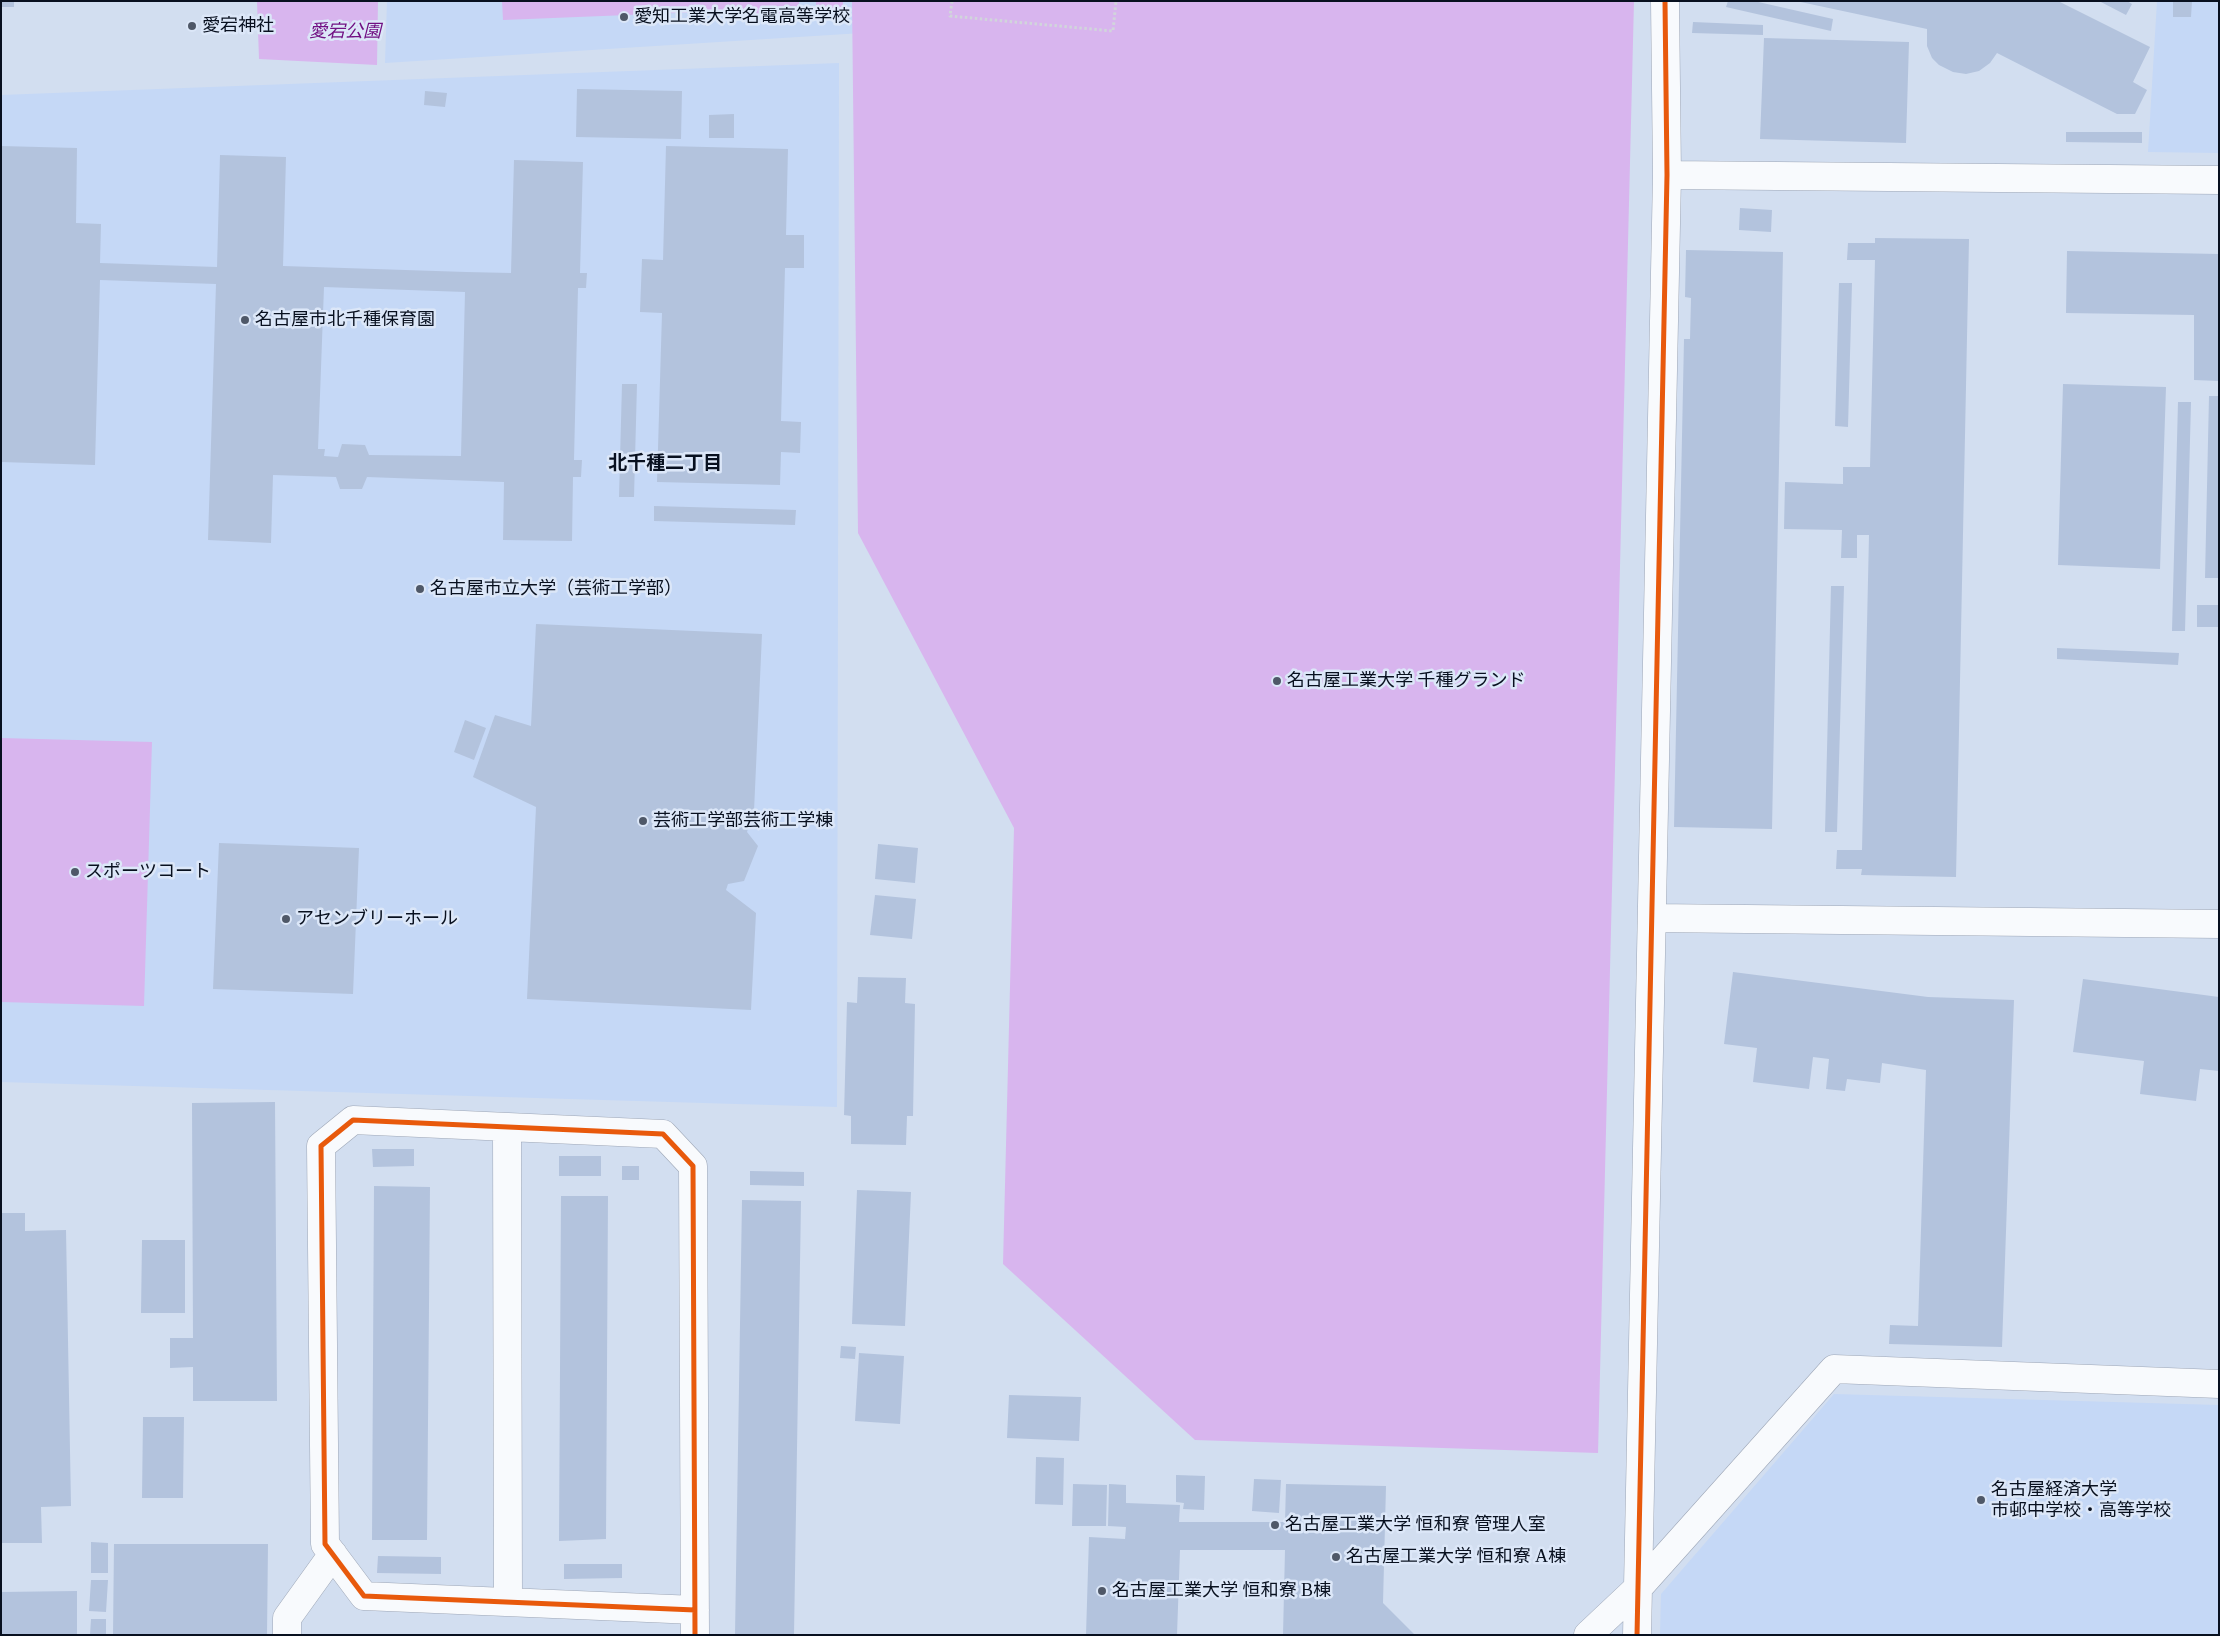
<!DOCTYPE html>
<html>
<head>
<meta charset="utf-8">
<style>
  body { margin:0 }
  #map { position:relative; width:2220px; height:1636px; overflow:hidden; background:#d2def0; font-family:"Times New Roman",serif }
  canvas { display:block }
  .frame { position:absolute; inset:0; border:2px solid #08101f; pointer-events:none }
</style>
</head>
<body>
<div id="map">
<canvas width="2220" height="1636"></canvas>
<div class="frame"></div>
</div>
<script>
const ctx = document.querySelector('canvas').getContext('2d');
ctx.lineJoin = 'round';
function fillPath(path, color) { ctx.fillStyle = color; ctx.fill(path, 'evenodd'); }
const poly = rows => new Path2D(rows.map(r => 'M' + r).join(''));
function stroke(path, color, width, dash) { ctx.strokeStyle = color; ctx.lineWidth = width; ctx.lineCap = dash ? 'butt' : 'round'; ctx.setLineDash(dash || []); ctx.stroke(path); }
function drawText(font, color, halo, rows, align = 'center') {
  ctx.font = font + ' "Times New Roman","Noto Sans JP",serif'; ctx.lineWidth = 5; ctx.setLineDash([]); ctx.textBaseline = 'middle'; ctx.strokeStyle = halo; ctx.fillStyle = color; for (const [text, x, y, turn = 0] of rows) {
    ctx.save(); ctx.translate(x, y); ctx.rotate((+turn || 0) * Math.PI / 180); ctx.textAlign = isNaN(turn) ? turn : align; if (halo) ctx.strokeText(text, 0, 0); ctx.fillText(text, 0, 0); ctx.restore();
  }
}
fillPath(poly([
  [387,1,861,1,862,33,385,63],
  [2157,1,2219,1,2219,153,2148,152],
  [839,63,837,1107,1,1082,1,95],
  [1834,1394,2219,1405,2219,1635,1660,1635,1661,1594]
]), '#c5d8f6');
fillPath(poly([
  [257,1,378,1,377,65,259,59],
  [502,1,799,1,799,13,753,15,752,10,503,20],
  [816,1,843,1,843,16,816,17],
  [852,1,1634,1,1598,1453,1195,1440,1003,1264,1014,828,858,533],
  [1,738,152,742,144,1006,1,1002]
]), '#d8b5ee');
fillPath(poly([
  [1,1,14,1,14,7,1,7],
  [1728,1,1754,1,1833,19,1831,31,1726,7],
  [1796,1,2058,1,2150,47,2133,82,2147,90,2135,114,2117,114,1997,53,1990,63,1979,71,1966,74,1953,72,1939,65,1932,58,1927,46,1927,29],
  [2099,1,2127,1,2132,4,2126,15],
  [2173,1,2192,1,2191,17,2173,17],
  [1693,22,1763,25,1763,35,1692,33],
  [1764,38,1909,42,1906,143,1760,139],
  [577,89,682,91,681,139,576,137],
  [425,91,447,93,445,107,424,105],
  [734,114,734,138,709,138,709,115],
  [2066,132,2142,132,2142,143,2066,142],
  [1,146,77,148,76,223,101,224,100,263,217,267,220,155,286,157,283,266,466,272,511,273,514,160,583,162,580,273,587,273,586,288,578,288,574,460,582,460,581,477,573,477,572,541,503,540,504,482,367,477,362,489,340,489,336,477,273,475,271,543,208,540,216,284,100,280,95,465,1,462],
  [324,287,465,292,461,456,369,455,365,445,342,444,338,457,324,456,325,449,318,449],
  [666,146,788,149,786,235,804,235,804,268,785,268,781,421,801,422,800,453,781,452,780,485,657,482,662,313,640,312,642,259,663,260],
  [1740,208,1772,210,1771,232,1739,230],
  [1875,238,1969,239,1956,877,1861,875,1862,869,1836,869,1837,850,1862,850,1869,535,1857,535,1857,558,1841,558,1842,530,1784,529,1785,482,1843,484,1843,467,1870,467,1875,260,1847,260,1848,243,1875,243],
  [1686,250,1783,252,1772,829,1674,827,1684,339,1690,339,1691,298,1685,297],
  [2067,251,2219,254,2219,381,2194,380,2194,315,2066,313],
  [1839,283,1852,283,1848,427,1835,426],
  [622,384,637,384,634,497,619,497],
  [2063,384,2166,387,2160,569,2058,565],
  [2209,396,2219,396,2219,578,2205,578],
  [2178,402,2191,402,2185,631,2172,631],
  [654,506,796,510,795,525,654,521],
  [1831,586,1844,586,1837,832,1825,832],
  [2197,605,2219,605,2219,627,2197,627],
  [536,624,762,634,754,811,747,832,758,846,744,881,728,884,726,890,756,913,751,1010,527,999,536,807,473,777,495,715,531,726],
  [2057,648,2179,653,2178,665,2057,659],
  [465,720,486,728,474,760,454,752],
  [219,843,359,848,353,994,213,989],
  [878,844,918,848,915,883,875,879],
  [875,895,916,899,912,939,870,935],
  [1733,972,1928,997,2014,1000,2002,1347,1889,1344,1890,1325,1918,1326,1926,1070,1882,1063,1880,1083,1847,1079,1845,1091,1826,1089,1829,1059,1813,1057,1809,1089,1753,1082,1757,1048,1724,1044],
  [858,977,906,978,905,1003,915,1004,913,1116,907,1116,906,1145,851,1144,851,1116,844,1115,847,1002,857,1003],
  [2083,979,2219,997,2219,1071,2200,1069,2196,1101,2140,1094,2144,1061,2073,1052],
  [275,1102,277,1401,193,1401,193,1367,170,1368,170,1338,193,1338,192,1103],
  [372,1149,414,1149,414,1166,373,1167],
  [559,1156,601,1156,601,1176,559,1176],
  [622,1166,639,1166,639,1180,622,1180],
  [750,1171,804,1172,804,1186,750,1185],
  [374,1186,430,1187,427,1540,372,1540],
  [857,1190,911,1192,905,1326,852,1324],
  [561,1196,608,1196,606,1539,559,1541],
  [742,1200,801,1201,794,1635,735,1635],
  [1,1213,25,1213,25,1231,66,1230,71,1506,41,1507,42,1543,1,1543],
  [142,1240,185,1240,185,1313,141,1313],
  [841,1346,856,1347,855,1359,840,1358],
  [859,1353,904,1356,900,1424,855,1421],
  [1009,1395,1081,1397,1079,1441,1007,1438],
  [143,1417,184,1417,183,1498,142,1498],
  [1036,1457,1064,1458,1063,1505,1035,1504],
  [1176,1475,1205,1476,1204,1510,1183,1509,1184,1503,1176,1502],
  [1254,1479,1281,1480,1279,1513,1252,1511],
  [1073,1484,1107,1485,1106,1526,1072,1526],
  [1109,1484,1126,1485,1126,1503,1180,1505,1179,1522,1285,1522,1286,1484,1386,1486,1383,1603,1415,1635,1283,1635,1285,1550,1180,1550,1177,1635,1086,1635,1089,1537,1125,1539,1126,1527,1108,1526],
  [91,1542,108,1543,108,1573,91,1573],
  [114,1544,268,1544,267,1635,113,1635],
  [378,1556,441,1557,441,1574,377,1573],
  [564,1564,622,1564,622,1578,564,1579],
  [91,1580,108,1580,106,1612,89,1611],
  [77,1591,77,1635,1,1635,1,1592],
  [91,1619,106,1619,106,1635,90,1635]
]), '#b3c3dd');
const minor = poly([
  [1667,175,2219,180],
  [1652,918,2219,924],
  [507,1127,508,1602],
  [695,1610,364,1596,325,1544,321,1146,353,1120,663,1134,693,1166,695,1635],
  [287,1635,287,1618,333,1554],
  [1588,1635,1639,1587,1834,1369,2219,1384],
  [1637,1635,1667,175,1665,1]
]);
stroke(minor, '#9da6b6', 29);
stroke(poly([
  [952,1,950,16,1113,31,1116,1]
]), '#d1d5db', 3, [2.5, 2.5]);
stroke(minor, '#f8fafd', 28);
stroke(poly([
  [695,1610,364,1596,325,1544,321,1146,353,1120,663,1134,693,1166,695,1635],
  [1637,1635,1667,175,1665,1]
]), '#e8590c', 5);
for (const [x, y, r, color] of [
  [624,17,5,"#4f5868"],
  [192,26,5,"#4f5868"],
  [245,320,5,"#4f5868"],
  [420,589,5,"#4f5868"],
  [1277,681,5,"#4f5868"],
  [643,821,5,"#4f5868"],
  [75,872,5,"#4f5868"],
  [286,919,5,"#4f5868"],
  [1981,1500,5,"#4f5868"],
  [1275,1525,5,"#4f5868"],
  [1336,1557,5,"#4f5868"],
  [1102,1591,5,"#4f5868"]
]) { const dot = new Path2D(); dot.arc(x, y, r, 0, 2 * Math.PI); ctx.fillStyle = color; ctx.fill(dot); stroke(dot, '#dce7f8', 2); }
drawText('18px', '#08101f', '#dce7f8', [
  ["愛知工業大学名電高等学校",634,17],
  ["愛宕神社",202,26],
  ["名古屋市北千種保育園",255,320],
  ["名古屋市立大学（芸術工学部）",430,589],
  ["名古屋工業大学 千種グランド",1287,681],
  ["芸術工学部芸術工学棟",653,821],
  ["スポーツコート",85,872],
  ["アセンブリーホール",296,919],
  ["名古屋経済大学",1991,1490],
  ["市邨中学校・高等学校",1991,1511],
  ["名古屋工業大学 恒和寮 管理人室",1285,1525],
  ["名古屋工業大学 恒和寮 A棟",1346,1557],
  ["名古屋工業大学 恒和寮 B棟",1112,1591]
], 'left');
drawText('italic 18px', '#711183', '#dce7f8', [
  ["愛宕公園",345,32]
]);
drawText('bold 19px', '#08101f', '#dce7f8', [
  ["北千種二丁目",665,464]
]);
</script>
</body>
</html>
